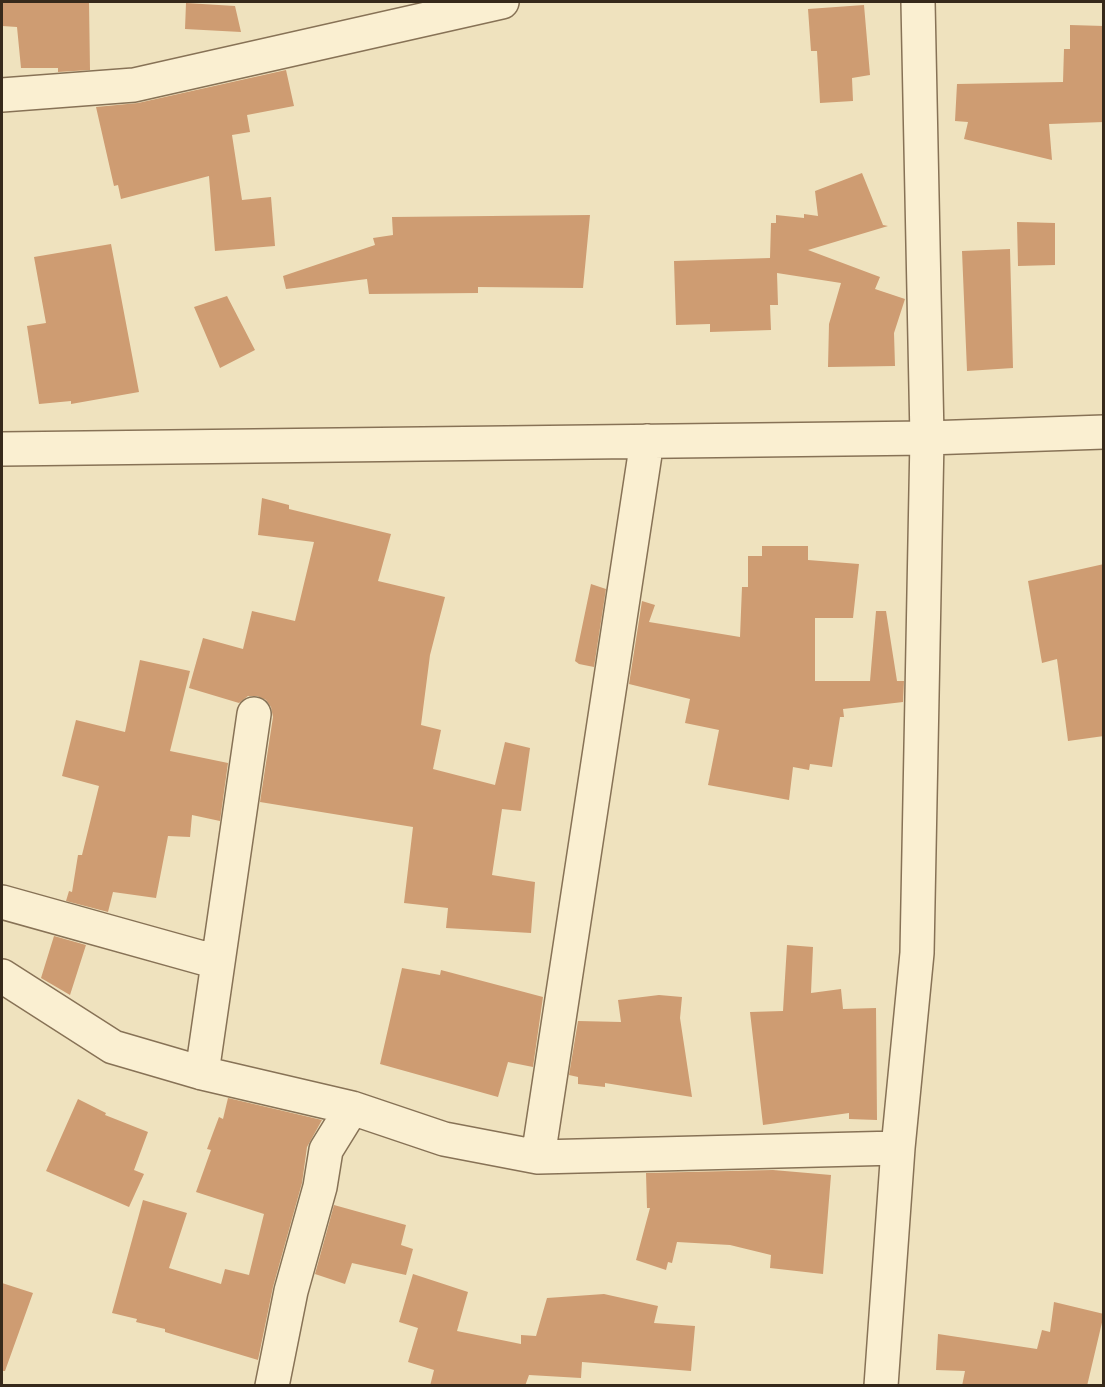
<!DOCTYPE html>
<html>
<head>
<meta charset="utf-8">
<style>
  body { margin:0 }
  #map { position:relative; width:1105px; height:1387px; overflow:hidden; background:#efe2be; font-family:Spectral,serif }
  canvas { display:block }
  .frame { position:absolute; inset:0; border:3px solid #36291b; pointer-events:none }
</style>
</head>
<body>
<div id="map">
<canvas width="1105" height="1387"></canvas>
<div class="frame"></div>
</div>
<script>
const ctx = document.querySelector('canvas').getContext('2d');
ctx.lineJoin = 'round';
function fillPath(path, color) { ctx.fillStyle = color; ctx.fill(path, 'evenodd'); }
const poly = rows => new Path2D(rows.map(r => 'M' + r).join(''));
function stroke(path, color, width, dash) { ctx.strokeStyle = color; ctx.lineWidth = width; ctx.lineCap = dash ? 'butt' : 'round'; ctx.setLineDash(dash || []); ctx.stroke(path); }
fillPath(poly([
  [2,2,89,2,90,70,58,72,58,68,21,68,17,27,2,26],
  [186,3,235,6,241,32,185,29],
  [864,5,870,75,852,78,853,101,820,103,817,51,811,51,808,9],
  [1070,25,1104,26,1104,122,1049,124,1052,160,964,139,968,122,955,121,957,84,1063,82,1064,49,1070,49],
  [286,70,294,106,247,115,250,132,232,135,242,200,271,197,275,246,215,251,209,176,121,199,118,185,114,186,96,107,138,103],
  [862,173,883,225,888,226,808,250,880,277,875,289,905,299,894,333,895,366,828,367,829,324,841,283,777,273,778,305,770,305,771,330,710,332,710,324,676,325,674,261,770,258,771,223,776,223,776,215,804,218,804,214,818,216,815,191],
  [590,215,583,288,478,287,478,293,369,294,367,279,286,289,283,276,375,245,373,238,393,235,392,217],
  [1017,222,1055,223,1055,265,1018,266],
  [111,244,139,392,71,404,71,401,39,404,27,326,46,323,34,257],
  [1010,249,1013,368,967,371,962,251],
  [227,296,255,350,220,368,194,307],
  [262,498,289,505,289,509,391,534,378,581,445,597,430,655,421,725,441,730,433,769,495,785,505,742,530,748,521,811,502,809,492,875,535,882,531,933,446,928,448,908,404,903,413,827,260,802,273,717,271,707,266,700,257,696,248,696,239,703,189,688,203,638,243,649,252,611,295,621,314,542,258,535],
  [762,546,808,546,808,560,859,564,853,618,815,618,815,681,870,681,876,611,886,611,897,681,904,681,903,702,843,709,844,717,840,717,832,767,810,764,809,770,793,767,789,800,708,785,719,730,685,723,690,699,629,684,642,601,655,605,649,622,740,637,742,587,748,587,748,556,762,556],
  [1104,564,1104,736,1068,741,1057,659,1042,663,1028,581],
  [591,584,606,589,594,667,579,664,575,661],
  [140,660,190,671,170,751,228,763,220,821,192,815,190,837,168,836,156,898,113,892,108,912,66,901,69,891,72,892,78,855,82,855,99,786,62,776,76,720,125,732],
  [54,936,86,945,70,995,41,978],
  [787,945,813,947,811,993,841,989,843,1009,876,1008,877,1120,849,1119,849,1113,763,1125,750,1012,783,1011],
  [402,968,440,975,441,970,543,997,533,1067,508,1062,498,1097,380,1064],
  [659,995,682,997,680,1018,692,1097,605,1083,605,1087,578,1084,578,1077,569,1075,578,1021,621,1022,618,1000],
  [228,1098,322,1120,307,1147,302,1183,273,1287,258,1360,165,1332,165,1329,136,1322,137,1319,112,1313,143,1200,187,1213,169,1268,221,1284,225,1269,249,1275,264,1214,196,1192,211,1150,207,1149,219,1117,223,1119],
  [78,1099,106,1113,105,1115,148,1132,134,1170,144,1174,129,1207,46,1171],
  [773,1170,831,1175,823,1274,770,1268,771,1255,730,1245,677,1242,672,1263,668,1262,666,1270,636,1260,650,1208,647,1208,646,1173],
  [334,1205,406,1225,401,1245,413,1249,406,1275,352,1263,345,1284,315,1274],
  [413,1274,468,1292,457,1331,521,1344,521,1335,536,1336,547,1298,604,1294,658,1306,654,1323,695,1326,691,1371,582,1362,581,1378,529,1375,525,1386,430,1386,434,1370,408,1362,418,1328,399,1322],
  [2,1283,33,1293,5,1371,2,1371],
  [1054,1302,1104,1314,1087,1386,962,1386,965,1371,936,1370,938,1334,1037,1349,1042,1330,1050,1332]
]), '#ce9c72');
const minor = poly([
  [2,95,134,85,502,2],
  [2,449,927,438,1104,432],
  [2,902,217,962],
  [2,976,113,1047,202,1073,352,1108,444,1139,538,1157,647,441],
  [202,1073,254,714],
  [538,1157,898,1148],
  [272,1386,291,1291,320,1187,326,1150,352,1108],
  [881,1386,898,1148,917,953,927,438,918,2]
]);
stroke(minor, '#877256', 36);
stroke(minor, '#faefd1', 33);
</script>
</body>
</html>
